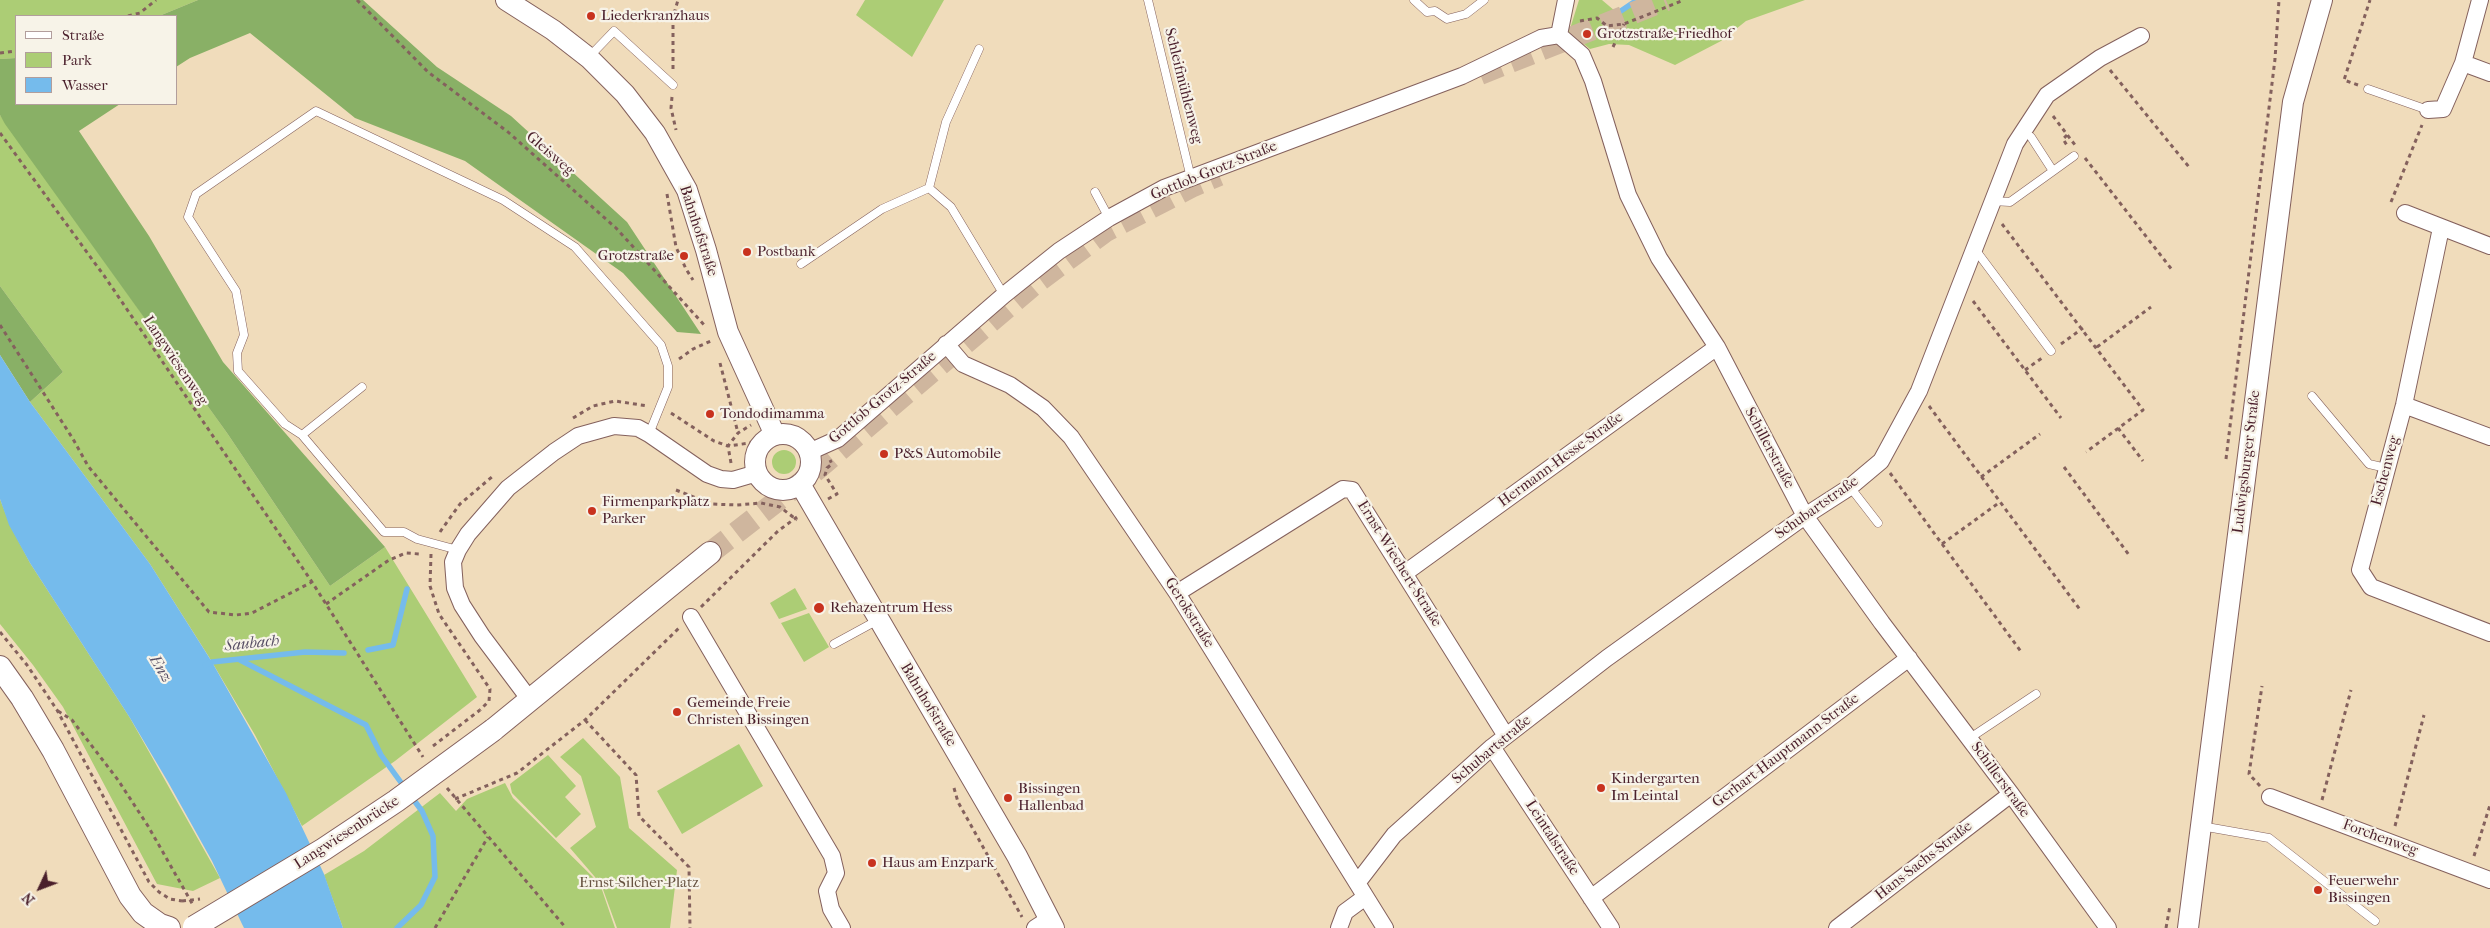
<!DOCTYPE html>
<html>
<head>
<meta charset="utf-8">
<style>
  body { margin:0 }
  #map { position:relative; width:2490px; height:928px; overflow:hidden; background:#f0dcbb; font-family:"IM FELL French Canon",serif }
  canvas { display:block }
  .legend { position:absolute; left:15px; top:15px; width:162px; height:90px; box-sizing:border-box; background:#f7f3e8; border:1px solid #b29e9c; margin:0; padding:6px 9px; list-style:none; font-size:15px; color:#4a1f2b }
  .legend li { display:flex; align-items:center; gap:10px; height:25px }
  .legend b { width:25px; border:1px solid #b29e9c }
  .north { position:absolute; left:15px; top:863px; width:50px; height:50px; -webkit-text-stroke:4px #f7f3e8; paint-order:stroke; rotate:227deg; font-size:14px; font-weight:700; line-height:20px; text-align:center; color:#4a1f2b }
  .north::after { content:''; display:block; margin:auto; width:18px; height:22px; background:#4a1f2b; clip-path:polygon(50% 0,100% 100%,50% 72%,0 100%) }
</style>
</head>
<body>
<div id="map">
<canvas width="2490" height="928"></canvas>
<ul class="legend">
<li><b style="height:6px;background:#fff"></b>Straße</li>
<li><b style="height:14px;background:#accd75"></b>Park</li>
<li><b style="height:14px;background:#75bbec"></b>Wasser</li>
</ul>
<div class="north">N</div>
</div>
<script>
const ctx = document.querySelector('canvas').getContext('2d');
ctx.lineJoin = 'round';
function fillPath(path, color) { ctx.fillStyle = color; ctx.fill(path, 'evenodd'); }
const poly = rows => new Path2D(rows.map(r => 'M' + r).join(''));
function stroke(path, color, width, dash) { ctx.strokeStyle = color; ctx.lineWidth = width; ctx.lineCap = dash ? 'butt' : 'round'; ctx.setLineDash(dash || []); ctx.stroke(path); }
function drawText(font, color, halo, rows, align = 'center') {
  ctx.font = font + ' "IM FELL French Canon",serif'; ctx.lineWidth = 4.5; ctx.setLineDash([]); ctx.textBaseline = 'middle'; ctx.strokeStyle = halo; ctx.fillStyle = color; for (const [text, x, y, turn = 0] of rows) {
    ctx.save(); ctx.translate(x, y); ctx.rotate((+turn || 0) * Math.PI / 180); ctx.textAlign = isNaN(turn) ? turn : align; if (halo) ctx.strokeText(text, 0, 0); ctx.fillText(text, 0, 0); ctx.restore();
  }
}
fillPath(poly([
  [0,0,198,0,159,16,16,16,16,58,0,59],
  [865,0,944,0,912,57,856,15],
  [1579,0,1602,0,1615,11,1639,0,1805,0,1746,21,1721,41,1675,65,1629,45,1609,44,1590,49,1569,32],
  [0,115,227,433,330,586,385,547,477,697,395,761,302,826,255,735,209,657,150,564,30,402,63,372,0,286],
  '772 462a12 12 0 1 1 24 0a12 12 0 1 1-24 0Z',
  [0,499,10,525,30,563,130,718,220,878,193,891,157,884,63,707,33,665,0,624],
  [795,588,807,609,779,619,770,603],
  [809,613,829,647,804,662,781,623],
  [583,738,620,777,629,828,677,870,670,928,617,928,601,884,570,848,596,827,581,776,560,757],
  [739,744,763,786,682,834,657,791],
  [548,755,576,786,565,797,581,814,556,838,512,793,510,784],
  [505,783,513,798,600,884,615,928,343,928,324,875,364,851,440,793,456,811,467,799]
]), '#accd75');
fillPath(poly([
  [198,0,363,0,437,67,511,116,627,222,701,334,677,332,623,273,465,161,355,118,250,33,190,58,176,67,176,16,159,16],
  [16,58,16,104,120,104,79,131,149,236,223,362,385,547,330,586,227,433,5,124,0,115,0,59],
  [0,286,63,372,30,402,0,355]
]), '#89b066');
fillPath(poly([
  [0,355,30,402,150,564,212,662,286,793,324,874,343,928,244,928,242,924,212,861,168,782,130,718,30,563,9,525,0,499]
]), '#75bbec');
stroke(poly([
  [1615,15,1637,0],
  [368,650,393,645,407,589],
  [240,660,366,725,381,755,405,788],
  [205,665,212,662,305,652,344,653],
  [397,928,421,905,435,877,433,836,422,811,410,795]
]), '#75bbec', 5.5);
stroke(poly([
  [1480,74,1666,0],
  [710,553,808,477,1036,283,1106,231,1193,186,1219,175]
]), '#cfb69e', 22, [22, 11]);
const service = poly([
  [1148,0,1191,178],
  [1414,0,1427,12,1435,11,1447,19,1466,14,1484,0],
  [589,57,614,31,673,85],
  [2368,89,2428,110],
  [2031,137,2053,171],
  [929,188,946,122,979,49],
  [1095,192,1109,218],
  [1992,201,2010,202,2074,156],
  [1974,248,2051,351],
  [801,264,882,209,929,188,951,207,1004,295],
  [362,387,302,435,384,532,404,532,417,539,458,550],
  [2312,396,2369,464,2386,468],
  [302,435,285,424,238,371,237,353,244,335,236,291,188,217,196,194,316,111,503,200,575,247,661,345,668,366,668,387,649,434],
  [1850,487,1878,523],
  [834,644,878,620],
  [1970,738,2036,694],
  [2201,826,2269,838,2375,921]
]);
const minor = poly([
  [1559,35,1582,55,1593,81,1628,195,1659,258,1717,347,1805,516,1882,623,2011,794,2108,928],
  [1559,35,1566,0],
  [2463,63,2480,0],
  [2428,110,2443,109,2463,63,2490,73],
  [2405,213,2490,246],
  [2441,228,2404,405,2360,570,2371,587,2490,633],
  [946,344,963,364,1010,385,1043,408,1071,437,1177,593,1385,928],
  [2404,405,2490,437],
  [809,452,838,439,1004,295,1059,251,1109,218,1164,188,1462,76,1541,38,1559,35],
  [1405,573,1717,347],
  [1177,593,1343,489,1352,490,1506,736],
  [691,617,832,856,836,873,827,891,831,909,842,928],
  [530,700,482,636,462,605,455,588,453,562,458,550,468,534,508,488,554,452,578,436,614,426,638,428,649,434,707,474,721,479,733,480,757,473],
  [1492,747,1611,928],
  [2270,797,2490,880],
  [1358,882,1394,835,1492,747,1607,658,1805,516,1850,487,1881,461,1919,391,2015,144,2047,95,2100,58,2141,36],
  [1591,898,1909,658],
  [1035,928,1049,919],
  [1339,928,1345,912,1364,898],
  [1837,928,2011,794]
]);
const tertiary = poly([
  [506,0,553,30,589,58,625,94,655,133,687,190,706,250,728,332,775,435],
  '755 462a28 28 0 1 1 56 0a28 28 0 1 1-56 0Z',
  [800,484,1017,856,1054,928],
  [2188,928,2293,102,2322,0]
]);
const secondary = poly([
  [0,667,22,698,53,750,130,896,143,913,160,925,169,928],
  [493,730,710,553]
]);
stroke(service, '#84615d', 9);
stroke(minor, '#84615d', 18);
stroke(tertiary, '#84615d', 22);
stroke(secondary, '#84615d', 24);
stroke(poly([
  [357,0,428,72,508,132,616,228,706,327],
  [128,16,140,13,156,0],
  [1580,21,1597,18,1607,26,1624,24,1684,0],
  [1613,47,1624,24],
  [0,53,16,51],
  [673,69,673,17,678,0],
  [2110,70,2189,167],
  [2358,85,2344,80,2370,0],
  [672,97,671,108,676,130],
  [2053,116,2075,145],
  [0,133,105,277,312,582,423,757],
  [2067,135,2063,139,2068,147],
  [2085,158,2173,271],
  [667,194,676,247,686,269,693,280],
  [2391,202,2422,125],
  [2002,224,2143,410,2086,452],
  [1973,301,2061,418],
  [0,325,73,439,88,466,209,612,236,615,252,613,312,582],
  [2061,344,2083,328],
  [2097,347,2151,307],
  [679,359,693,349,713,340],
  [720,363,738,433],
  [2025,370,2042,358],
  [1929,406,2081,611],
  [671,413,714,441,728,446,757,442],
  [573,418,593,406,615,401,648,406],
  [2118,428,2143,461],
  [2226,459,2275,59,2279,0],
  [731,463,728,446,738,433,751,425],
  [2064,467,2129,555],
  [1890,473,2022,653],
  [1981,477,2040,434],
  [676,490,711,504,737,505,761,503,780,507,797,520],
  [828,499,837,494,825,475,827,468,832,464,830,460],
  [440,532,460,504,493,476],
  [1942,544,2000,502],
  [431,554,430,586,439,614,490,689,489,701,480,710],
  [326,604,389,560,406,553,420,554],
  [701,607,778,531,797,517],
  [0,632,27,665,57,710,149,882,159,892,170,899,182,901],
  [58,711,72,720,118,780,148,826,193,905],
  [585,720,636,775,639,816,689,867,690,928],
  [2260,786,2249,774,2262,686],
  [447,788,566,928],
  [954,788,958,802,1022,917],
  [455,799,517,773,585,720,679,628],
  [2322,800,2351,690],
  [2395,826,2424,715],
  [2474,856,2490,805],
  [435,928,488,837],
  [2166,928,2170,906]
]), '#84615d', 3, [4, 4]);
stroke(service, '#fff', 8);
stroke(minor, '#fff', 16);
stroke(tertiary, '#fff', 20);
stroke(secondary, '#fff', 22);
const secondaryBridge = poly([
  [194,927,324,849,396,801,493,730]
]);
stroke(secondaryBridge, '#84615d', 24, []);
stroke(poly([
  [433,746,480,710],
  [182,901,200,899]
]), '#84615d', 3, [4, 4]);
stroke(secondaryBridge, '#fff', 22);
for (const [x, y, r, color] of [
  [591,16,5,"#c8321e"],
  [1587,34,5,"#c8321e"],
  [747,252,5,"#c8321e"],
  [684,256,5,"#c8321e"],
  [710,414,5,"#c8321e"],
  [884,454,5,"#c8321e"],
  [592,511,5,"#c8321e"],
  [819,608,6,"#c8321e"],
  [677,712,5,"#c8321e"],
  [1601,788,5,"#c8321e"],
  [1008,798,5,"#c8321e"],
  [872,863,5,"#c8321e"],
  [2318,890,5,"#c8321e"]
]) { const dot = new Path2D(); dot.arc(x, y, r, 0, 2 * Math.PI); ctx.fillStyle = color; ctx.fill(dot); stroke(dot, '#f7f3e8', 2); }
drawText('15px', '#4a1f2b', '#f7f3e8', [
  ["Liederkranzhaus",601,16],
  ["Grotzstraße-Friedhof",1597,34],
  ["Postbank",757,252],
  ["Grotzstraße",674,256,"right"],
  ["Tondodimamma",720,414],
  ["P&S Automobile",894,454],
  ["Firmenparkplatz",602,502],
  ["Parker",602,519],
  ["Rehazentrum Hess",830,608],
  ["Gemeinde Freie",687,703],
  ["Christen Bissingen",687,720],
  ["Kindergarten",1611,779],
  ["Im Leintal",1611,796],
  ["Bissingen",1018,789],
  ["Hallenbad",1018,806],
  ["Haus am Enzpark",882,863],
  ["Feuerwehr",2328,881],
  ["Bissingen",2328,898]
], 'left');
drawText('15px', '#4a1f2b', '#f7f3e8', [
  ["Schleifmühlenweg",1183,86,76],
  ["Gleisweg",550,154,41],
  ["Gottlob-Grotz-Straße",1214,171,-22],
  ["Bahnhofstraße",698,231,72],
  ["Langwiesenweg",175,361,56],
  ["Gottlob-Grotz-Straße",883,398,-40],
  ["Schillerstraße",1769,448,62],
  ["Hermann-Hesse-Straße",1561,460,-36],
  ["Ludwigsburger Straße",2247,462,-83],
  ["Eschenweg",2386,471,-75],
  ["Schubartstraße",1817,508,-35],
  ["Ernst-Wiechert-Straße",1399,564,58],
  ["Gerokstraße",1189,613,58],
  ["Bahnhofstraße",928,705,59],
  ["Schubartstraße",1492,750,-40],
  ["Gerhart-Hauptmann-Straße",1786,751,-37],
  ["Schillerstraße",2000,780,54],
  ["Langwiesenbrücke",347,833,-33],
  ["Leintalstraße",1552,838,57],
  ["Forchenweg",2380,838,20],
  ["Hans-Sachs-Straße",1924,861,-38]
]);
drawText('15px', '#675341', '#f7f3e8', [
  ["Ernst-Silcher-Platz",639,883]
]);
drawText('italic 16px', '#574e65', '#f7f3e8', [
  ["Saubach",252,644,-6],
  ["Enz",160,669,59]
]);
</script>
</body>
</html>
